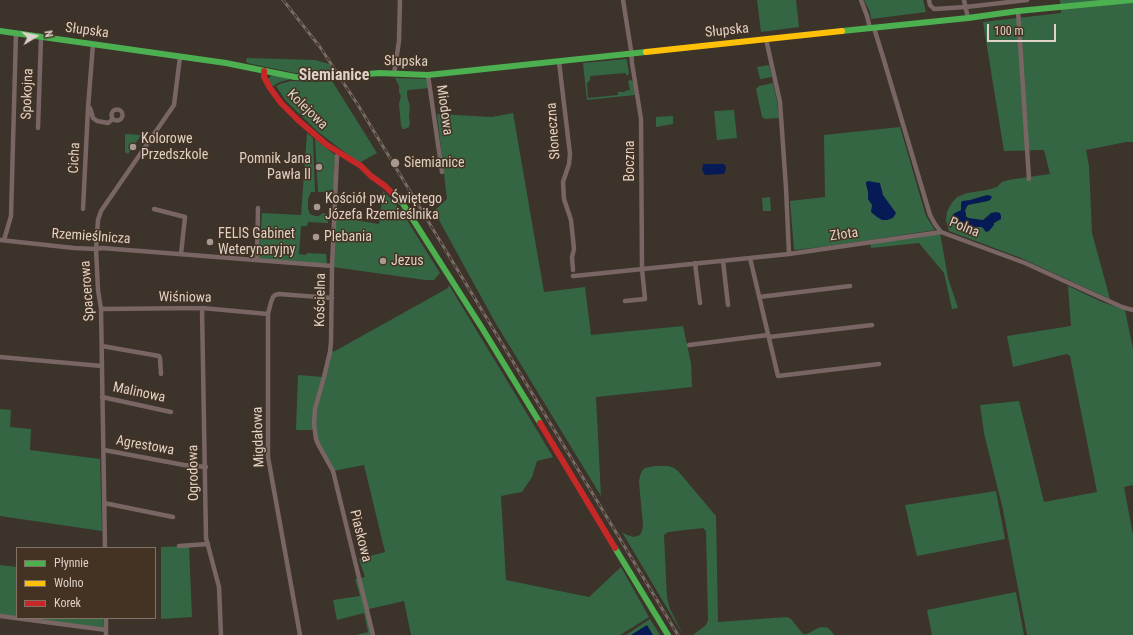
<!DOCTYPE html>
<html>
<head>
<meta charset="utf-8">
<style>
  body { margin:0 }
  #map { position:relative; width:1133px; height:635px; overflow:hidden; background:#3c332b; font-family:"Roboto Condensed",sans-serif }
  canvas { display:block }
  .legend { position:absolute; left:16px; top:547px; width:140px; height:72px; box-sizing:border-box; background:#443223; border:1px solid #827265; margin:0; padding:5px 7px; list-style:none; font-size:12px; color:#ded2c9 }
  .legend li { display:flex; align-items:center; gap:8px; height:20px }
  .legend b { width:20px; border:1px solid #827265 }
  .north { position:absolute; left:16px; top:16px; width:40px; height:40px; -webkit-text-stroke:3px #443223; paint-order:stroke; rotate:80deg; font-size:11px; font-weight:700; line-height:16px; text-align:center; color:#ded2c9 }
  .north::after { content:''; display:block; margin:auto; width:14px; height:18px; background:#ded2c9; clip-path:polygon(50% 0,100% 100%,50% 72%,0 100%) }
  .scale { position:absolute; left:987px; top:24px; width:69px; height:18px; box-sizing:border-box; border:2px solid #ded2c9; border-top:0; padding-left:5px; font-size:12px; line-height:14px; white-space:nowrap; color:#ded2c9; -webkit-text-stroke:3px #443223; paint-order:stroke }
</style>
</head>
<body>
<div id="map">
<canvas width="1133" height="635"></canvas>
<ul class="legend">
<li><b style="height:5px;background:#4caf50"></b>Płynnie</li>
<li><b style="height:5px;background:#ffc107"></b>Wolno</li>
<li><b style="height:5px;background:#c62828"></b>Korek</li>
</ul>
<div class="north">N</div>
<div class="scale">100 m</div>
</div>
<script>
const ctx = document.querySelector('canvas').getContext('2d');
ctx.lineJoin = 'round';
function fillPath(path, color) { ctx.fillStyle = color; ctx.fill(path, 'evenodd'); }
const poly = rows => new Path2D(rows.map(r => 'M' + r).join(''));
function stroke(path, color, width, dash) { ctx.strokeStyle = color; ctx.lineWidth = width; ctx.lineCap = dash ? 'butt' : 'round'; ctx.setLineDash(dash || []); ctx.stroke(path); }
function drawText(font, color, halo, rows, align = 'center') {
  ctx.font = font + ' "Roboto Condensed",sans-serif'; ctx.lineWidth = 3; ctx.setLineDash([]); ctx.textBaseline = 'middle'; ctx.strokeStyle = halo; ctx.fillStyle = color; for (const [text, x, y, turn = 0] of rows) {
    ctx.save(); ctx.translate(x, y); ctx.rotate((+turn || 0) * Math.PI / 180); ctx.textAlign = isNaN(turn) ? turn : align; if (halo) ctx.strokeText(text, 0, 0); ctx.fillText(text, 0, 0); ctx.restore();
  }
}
fillPath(poly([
  [757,0,796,0,799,27,761,32],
  [864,0,923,0,926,12,871,19,870,12],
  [1060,0,1133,0,1133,142,1126,142,1086,150,1089,166,1092,233,1110,299,1021,258,949,231,946,220,947,212,951,204,957,197,967,193,987,190,997,187,1002,182,1008,180,1050,174,1044,150,1004,151,983,22,1061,13],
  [247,58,315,60,329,64,334,73,321,74,295,73,247,63,246,60],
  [626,59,627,60,629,73,628,75,626,75,626,73,590,76,590,80,587,83,588,98,618,95,618,92,625,92,625,91,630,90,628,81,631,80,634,83,635,95,587,100,583,63],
  [769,65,772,77,760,79,757,67],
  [272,75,291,79,280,82,273,86,271,85,268,79],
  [395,78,428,79,429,88,409,90,407,91,407,96,410,106,409,117,410,123,409,127,405,129,403,129,401,126,399,104,401,96,399,92,399,86],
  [291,81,313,82,332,81,377,153,359,163,318,132,286,101,276,86,280,84],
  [773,83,777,101,779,118,765,119,762,117,756,89,759,86],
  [734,110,737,138,717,140,714,111],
  [513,113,544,292,585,287,591,335,683,326,691,363,692,387,596,397,601,496,495,322,434,211,447,199,437,114,492,117],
  [673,116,673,124,656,127,656,117],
  [900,127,926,216,935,230,830,246,794,250,790,201,825,197,824,135],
  [307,133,313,138,315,192,311,192,308,199,308,209,310,214,315,216,319,216,323,213,328,215,328,223,308,222,307,226,301,226,299,254,306,255,307,253,326,254,327,264,259,259,262,213,301,215],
  [125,134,141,135,128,154,125,152],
  [315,139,335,155,334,189,325,192,318,192],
  [383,191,391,199,400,209,440,273,434,280,425,280,333,267,335,217,379,224],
  [770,197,771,211,763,211,762,198],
  [940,233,948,278,958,308,952,309,944,273,919,243,871,248,870,243],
  [449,285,517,397,553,457,537,461,532,477,522,492,501,496,506,580,589,597,621,567,649,617,620,635,411,635,404,601,369,609,375,635,356,635,368,632,364,613,337,620,333,600,360,596,355,579,365,577,359,559,385,552,364,465,333,471,324,457,315,430,296,430,298,375,324,377,330,352,335,351,448,288],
  [1068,286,1102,302,1125,310,1133,349,1133,485,1124,487,1133,535,1133,635,1027,635,1003,510,984,433,980,405,1019,401,1044,502,1097,492,1070,356,1067,354,1062,355,1013,367,1007,336,1071,326],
  [0,409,11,410,10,427,31,429,30,450,100,459,102,531,0,516],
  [655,466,668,466,674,468,678,471,716,516,718,622,787,617,791,619,803,634,807,634,818,628,823,627,828,628,832,632,834,635,693,635,706,625,708,620,706,531,703,528,668,532,664,535,667,598,670,609,683,635,622,532,627,535,634,537,640,535,642,531,643,525,639,482,640,476,642,471,645,468],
  [996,491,1005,539,917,556,905,505],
  [189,546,192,617,161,619,161,547],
  [0,565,17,567,17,618,103,618,104,629,0,616],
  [1016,592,1024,635,932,635,927,610],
  [650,619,660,635,626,635]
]), '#356643');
fillPath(poly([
  [703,164,724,164,726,167,725,172,724,174,705,175,702,170],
  [868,181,880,183,883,195,896,213,893,218,887,220,882,220,877,217,871,212,872,205,868,199,868,192,866,184,866,182],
  [987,195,991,196,992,197,990,200,988,201,968,205,966,208,965,211,966,213,966,216,968,218,983,220,991,213,996,212,1000,213,1001,216,1001,219,994,223,994,225,989,231,986,232,982,227,970,227,956,222,954,219,953,214,961,210,961,203,962,201,970,200],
  [647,625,653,635,631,635]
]), '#061b55');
stroke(poly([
  [623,0,631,50,632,63,641,119,642,269,645,299,625,301],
  [861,0,867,16,870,28],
  [929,0,930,5,934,9,966,7,1027,0],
  [964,0,968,18],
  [1018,11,1029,179],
  [874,28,883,57,930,215,935,224,941,232,1025,263,1122,307,1133,310],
  [766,39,780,102,786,188,789,254],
  [559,62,570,154,569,164,563,182,564,199,571,220,574,249,572,257,573,270],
  [394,74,399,41,400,0],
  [428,75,442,172],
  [88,108,90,108,93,118,97,121,108,123,113,119],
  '111.5 115a5.5 5.5 0 1 1 11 0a5.5 5.5 0 1 1-11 0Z',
  [38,128,41,37],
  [339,153,337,156,332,266,331,342,330,352,324,377,315,409,314,424,316,439,319,446,333,471,373,635],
  [83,209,88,108,93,44],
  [154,209,185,217,181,254],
  [0,240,74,248,96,249,102,248,332,266],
  [4,240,11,216,16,33],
  [750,258,778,376,879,364],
  [257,260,258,208],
  [723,261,728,305],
  [695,263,700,303],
  [573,276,584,275,789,254,941,232],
  [759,297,850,286],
  [202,308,206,538,219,587,221,635],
  [101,309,202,308,268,314],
  [769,337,872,325],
  [689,345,768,335],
  [102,346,159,356,160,358,161,374],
  [0,357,102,366],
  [102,397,171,412],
  [104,450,184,465,206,467],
  [104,503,173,517],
  [179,546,208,544],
  [105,548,101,309,98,290,96,249,98,220,101,211,174,105,180,57],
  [0,616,106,630],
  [106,635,106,618],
  [300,635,268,457,268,314,271,302,273,297,275,295,279,294,332,298]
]), '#786564', 4.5);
stroke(poly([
  [0,31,226,63,295,77,315,78,337,77],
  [842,31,968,18,1018,11,1132,0],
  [346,76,379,73,428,75,646,52],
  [396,197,403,204,482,328,540,423],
  [615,548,668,635]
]), '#4caf50', 6);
stroke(poly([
  [646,52,842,31]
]), '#ffc107', 6);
stroke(poly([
  [264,71,264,77,270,88,281,103,298,120,327,145,361,166,371,176,385,186,396,197],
  [540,423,615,548]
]), '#c62828', 6);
const rail = poly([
  [283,0,320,47,358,105,678,635]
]);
stroke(rail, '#786a66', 3);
stroke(rail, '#443223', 1.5, [4.5]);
stroke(poly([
  [337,77,346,76]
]), '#4caf50', 6);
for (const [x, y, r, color] of [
  [133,147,4,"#a59a92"],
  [395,163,5,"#a59a92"],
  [319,167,4,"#a59a92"],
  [317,207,4,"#a59a92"],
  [316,237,4,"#a59a92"],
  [210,242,4,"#a59a92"],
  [383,261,4,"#a59a92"]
]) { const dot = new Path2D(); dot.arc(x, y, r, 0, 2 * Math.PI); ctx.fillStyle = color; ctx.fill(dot); stroke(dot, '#443223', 1.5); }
drawText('14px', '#ded2c9', '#443223', [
  ["Słupska",87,31,8],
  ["Słupska",727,31,-6],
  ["Słupska",406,62,1],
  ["Spokojna",28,94,-88],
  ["Kolejowa",307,110,44],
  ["Miodowa",444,110,82],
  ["Słoneczna",554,131,-94],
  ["Cicha",75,158,-87],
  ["Boczna",630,161,-90],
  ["Polna",964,228,22],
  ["Złota",844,235,-8],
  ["Rzemieślnicza",91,237,4],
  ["Spacerowa",88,291,-94],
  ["Wiśniowa",185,298,1],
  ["Kościelna",321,300,-89],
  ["Malinowa",139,393,12],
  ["Migdałowa",259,437,-92],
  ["Agrestowa",145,446,10],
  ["Ogrodowa",194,473,-91],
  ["Piaskowa",360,536,76]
]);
drawText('14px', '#ded2c9', '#443223', [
  ["Kolorowe",141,139],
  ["Przedszkole",141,155],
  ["Pomnik Jana",311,159,"right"],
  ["Pawła II",311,175,"right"],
  ["Siemianice",404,163],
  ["Kościół pw. Świętego",325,199],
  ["Józefa Rzemieślnika",325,215],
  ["FELIS Gabinet",218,234],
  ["Weterynaryjny",218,250],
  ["Plebania",324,237],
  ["Jezus",391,261]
], 'left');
drawText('bold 16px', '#ded2c9', '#443223', [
  ["Siemianice",334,76]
]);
</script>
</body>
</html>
